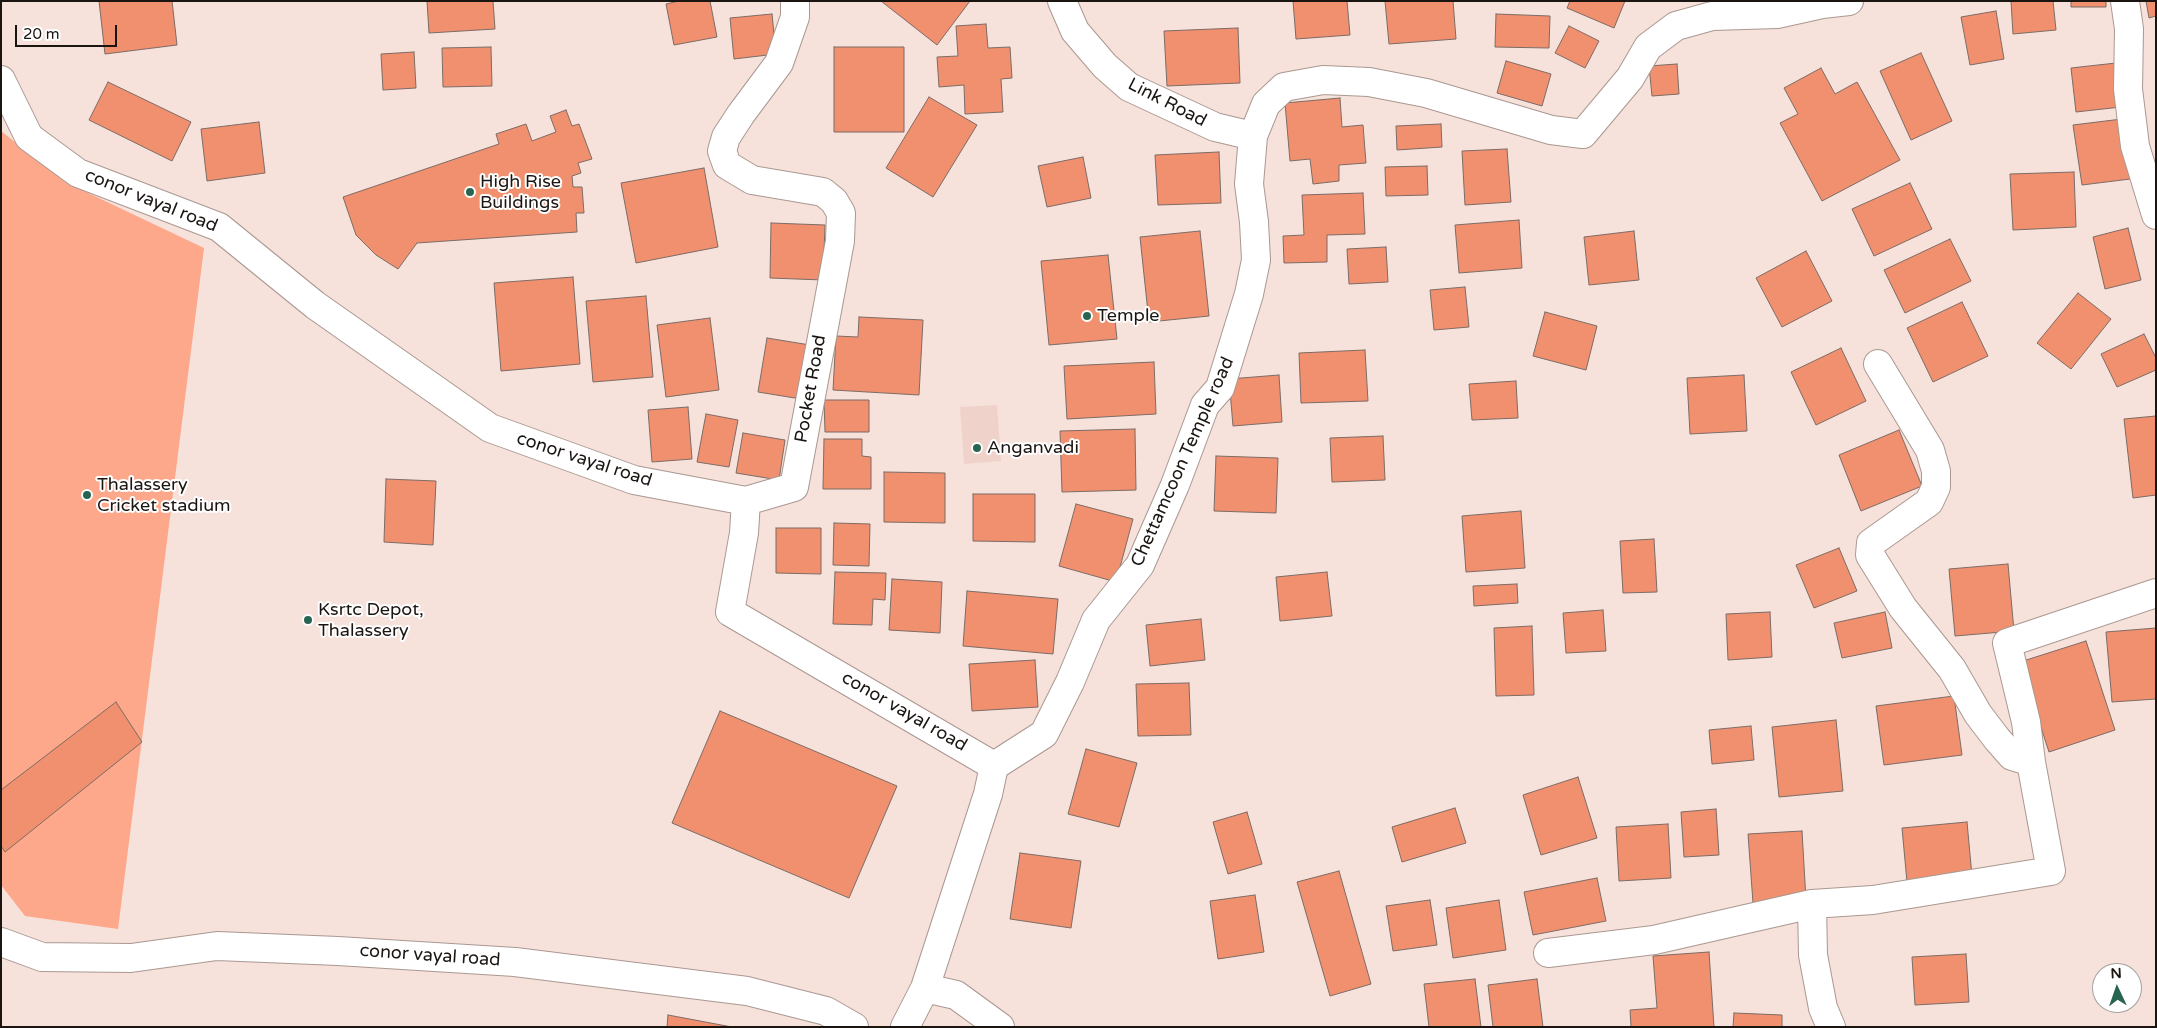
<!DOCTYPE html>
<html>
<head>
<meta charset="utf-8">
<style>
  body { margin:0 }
  #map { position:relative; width:2157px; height:1028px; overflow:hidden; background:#f6e1db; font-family:"Varela Round",sans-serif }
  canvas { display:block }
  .frame { position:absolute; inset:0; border:2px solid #1b1512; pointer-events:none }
  .north { position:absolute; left:2092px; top:963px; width:50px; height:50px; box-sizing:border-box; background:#fff; border:1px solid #a4a1a0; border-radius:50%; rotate:357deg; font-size:14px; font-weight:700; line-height:20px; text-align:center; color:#1b1512 }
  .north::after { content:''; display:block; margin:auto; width:18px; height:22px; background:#286551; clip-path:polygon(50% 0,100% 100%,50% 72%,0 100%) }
  .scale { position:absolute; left:15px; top:25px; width:102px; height:22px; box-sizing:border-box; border:2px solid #1b1512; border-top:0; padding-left:6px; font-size:15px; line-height:18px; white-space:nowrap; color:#1b1512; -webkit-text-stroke:4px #fff; paint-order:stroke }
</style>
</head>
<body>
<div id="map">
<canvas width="2157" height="1028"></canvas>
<div class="frame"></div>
<div class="north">N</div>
<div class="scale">20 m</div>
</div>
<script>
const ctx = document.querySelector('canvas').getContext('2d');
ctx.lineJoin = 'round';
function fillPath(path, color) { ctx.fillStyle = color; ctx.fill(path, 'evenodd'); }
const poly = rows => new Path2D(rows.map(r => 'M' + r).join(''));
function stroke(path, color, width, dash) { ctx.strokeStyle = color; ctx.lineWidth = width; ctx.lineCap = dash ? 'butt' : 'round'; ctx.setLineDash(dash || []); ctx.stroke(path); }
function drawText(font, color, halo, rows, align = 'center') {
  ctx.font = font + ' "Varela Round",sans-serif'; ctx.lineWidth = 4; ctx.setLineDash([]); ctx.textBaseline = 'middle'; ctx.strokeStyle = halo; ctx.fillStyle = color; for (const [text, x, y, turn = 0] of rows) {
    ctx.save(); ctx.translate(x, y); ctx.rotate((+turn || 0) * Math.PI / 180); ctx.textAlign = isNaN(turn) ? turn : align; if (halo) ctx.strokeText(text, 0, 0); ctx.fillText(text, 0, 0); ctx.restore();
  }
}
fillPath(poly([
  [997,405,1001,461,964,464,960,407]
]), '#efd3ca');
fillPath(poly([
  [1,131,65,182,204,248,118,929,25,916,1,885]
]), '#fda88b');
const building = poly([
  [99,1,172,1,177,45,105,54,99,1],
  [427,1,493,1,495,29,429,33,427,1],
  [679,1,710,1,717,37,674,45,666,4,679,1],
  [881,1,970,1,937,45,881,1],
  [1293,1,1347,1,1350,35,1296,39,1293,1],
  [1385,1,1453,1,1456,39,1389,44,1385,1],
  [1570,1,1625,1,1614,28,1567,8,1570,1],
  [2011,1,2053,1,2056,30,2013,34,2011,1],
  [2071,1,2106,1,2106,7,2071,7,2071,1],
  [2146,1,2156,1,2156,16,2149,18,2146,1],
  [1996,11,2004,59,1970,65,1961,17,1996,11],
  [772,14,776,54,734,59,730,18,772,14],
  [1496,14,1550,16,1549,48,1495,47,1496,14],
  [986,24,988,48,1010,47,1012,78,1001,79,1003,112,965,114,964,85,939,87,937,57,958,56,956,26,986,24],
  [1569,26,1599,41,1585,68,1555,53,1569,26],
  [1238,28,1240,83,1167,86,1164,31,1238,28],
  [491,47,492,86,443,87,442,48,491,47],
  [834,47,904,47,904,132,834,132,834,47],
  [414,52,416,88,383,90,381,54,414,52],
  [1921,53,1952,121,1911,140,1880,71,1921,53],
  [1506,61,1551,74,1542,106,1497,93,1506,61],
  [2116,63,2121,107,2076,112,2071,68,2116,63],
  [1677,64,1679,94,1652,96,1649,66,1677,64],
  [1821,68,1835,94,1857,82,1900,160,1822,201,1780,123,1798,114,1784,88,1821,68],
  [108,82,191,122,172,161,89,120,108,82],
  [929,97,977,125,933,197,886,168,929,97],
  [1340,98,1342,127,1363,125,1366,163,1339,165,1339,181,1313,184,1310,159,1290,161,1285,103,1340,98],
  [566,110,572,126,579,124,592,159,578,163,581,173,572,176,573,187,582,187,584,213,576,213,577,232,417,243,398,269,376,255,356,235,343,197,499,144,496,134,526,124,532,141,556,132,550,116,566,110],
  [2122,119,2130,179,2082,185,2073,125,2122,119],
  [259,122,265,173,207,181,201,129,259,122],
  [1441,124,1442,147,1397,150,1396,126,1441,124],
  [1507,149,1511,202,1465,205,1462,151,1507,149],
  [1219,152,1221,203,1158,205,1155,155,1219,152],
  [1083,157,1091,198,1047,207,1038,166,1083,157],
  [1427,166,1428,195,1386,196,1385,167,1427,166],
  [704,168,718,247,636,263,621,183,704,168],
  [2074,172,2076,227,2013,230,2010,174,2074,172],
  [1910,183,1932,229,1874,256,1852,209,1910,183],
  [1363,193,1365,234,1327,235,1327,262,1284,263,1283,236,1304,235,1302,195,1363,193],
  [1519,220,1522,268,1459,273,1455,225,1519,220],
  [771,223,825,225,823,280,770,278,771,223],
  [2128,228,2141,280,2105,289,2093,237,2128,228],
  [1200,231,1209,316,1149,322,1140,237,1200,231],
  [1634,231,1639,280,1589,285,1584,237,1634,231],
  [1950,239,1971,281,1905,313,1884,270,1950,239],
  [1386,247,1388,282,1349,284,1347,249,1386,247],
  [1806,251,1832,301,1782,327,1756,278,1806,251],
  [1108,255,1117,339,1049,345,1041,261,1108,255],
  [573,277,580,364,501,371,494,283,573,277],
  [1465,287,1469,327,1434,330,1430,290,1465,287],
  [2078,293,2111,319,2071,369,2037,343,2078,293],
  [646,296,653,377,593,382,586,301,646,296],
  [1962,302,1988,356,1933,382,1907,328,1962,302],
  [1545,312,1597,326,1586,370,1533,356,1545,312],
  [859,317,923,320,919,395,833,390,836,336,858,337,859,317],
  [710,318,719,390,666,397,657,325,710,318],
  [2144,334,2156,358,2156,370,2117,387,2101,354,2144,334],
  [767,338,810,345,801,399,758,392,767,338],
  [1841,348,1866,401,1816,425,1791,372,1841,348],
  [1365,350,1368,401,1301,403,1299,353,1365,350],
  [1154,362,1156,414,1067,419,1064,366,1154,362],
  [1279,375,1282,422,1233,426,1229,379,1279,375],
  [1744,375,1747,431,1690,434,1687,378,1744,375],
  [1516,381,1518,418,1472,420,1469,384,1516,381],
  [824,400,869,400,869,432,825,432,824,400],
  [688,407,692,459,652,462,648,410,688,407],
  [706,414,738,420,729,467,697,462,706,414],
  [2156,416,2156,495,2133,498,2124,419,2156,416],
  [1135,429,1136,490,1062,492,1060,431,1135,429],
  [1899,430,1922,486,1861,511,1839,455,1899,430],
  [743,433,785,440,779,480,736,473,743,433],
  [1383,436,1385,480,1332,482,1330,438,1383,436],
  [824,439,862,439,862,456,871,457,871,489,823,489,824,439],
  [1216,456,1278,458,1276,513,1214,511,1216,456],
  [884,472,945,473,945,523,884,522,884,472],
  [386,479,436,481,433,545,384,542,386,479],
  [973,494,1035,494,1035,542,973,541,973,494],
  [1076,504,1133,519,1116,582,1059,566,1076,504],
  [1521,511,1525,568,1466,572,1462,516,1521,511],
  [834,523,870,524,869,566,833,565,834,523],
  [776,528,821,528,821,574,776,573,776,528],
  [1654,539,1657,592,1623,593,1620,541,1654,539],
  [1839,548,1857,591,1814,608,1796,565,1839,548],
  [2008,564,2014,631,1955,636,1949,569,2008,564],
  [835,572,886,573,885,600,873,599,872,625,833,624,835,572],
  [1327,572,1332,616,1280,621,1276,577,1327,572],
  [892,579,942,582,940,633,889,630,892,579],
  [1517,584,1518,603,1474,606,1473,586,1517,584],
  [967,591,1058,599,1053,654,963,646,967,591],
  [1603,610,1606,651,1566,653,1563,613,1603,610],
  [1770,612,1772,657,1728,660,1726,614,1770,612],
  [1885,612,1892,648,1842,658,1834,623,1885,612],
  [1201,619,1205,660,1150,666,1146,625,1201,619],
  [1532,626,1534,695,1496,696,1494,628,1532,626],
  [2156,628,2156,699,2112,702,2106,632,2156,628],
  [2086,641,2115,730,2049,752,2020,662,2086,641],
  [1035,660,1038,707,972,711,969,664,1035,660],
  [1189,683,1191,735,1138,736,1136,684,1189,683],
  [1954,696,1962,755,1884,765,1876,706,1954,696],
  [116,702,142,742,5,852,1,846,1,790,116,702],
  [720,711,897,786,849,898,672,823,720,711],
  [1836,720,1843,791,1779,797,1772,727,1836,720],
  [1751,726,1754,760,1712,764,1709,730,1751,726],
  [1086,749,1137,763,1119,827,1068,814,1086,749],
  [1578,777,1597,838,1541,855,1523,795,1578,777],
  [1455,808,1466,843,1402,862,1392,827,1455,808],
  [1716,809,1719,855,1684,857,1681,812,1716,809],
  [1247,812,1262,864,1228,874,1213,822,1247,812],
  [1967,822,1972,876,1907,882,1902,828,1967,822],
  [1668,824,1671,878,1619,881,1616,827,1668,824],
  [1802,831,1806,900,1753,903,1748,834,1802,831],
  [1020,853,1081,861,1071,928,1010,919,1020,853],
  [1339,871,1371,984,1330,996,1297,882,1339,871],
  [1597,878,1606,921,1533,935,1524,892,1597,878],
  [1255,895,1264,952,1218,959,1210,901,1255,895],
  [1430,900,1437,945,1393,951,1386,906,1430,900],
  [1499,900,1506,950,1453,958,1446,908,1499,900],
  [1709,952,1714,1027,1631,1027,1630,1010,1657,1008,1653,956,1709,952],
  [1966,954,1969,1002,1915,1005,1912,957,1966,954],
  [1475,979,1481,1027,1429,1027,1424,984,1475,979],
  [1537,979,1543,1027,1493,1027,1488,985,1537,979],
  [1734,1013,1782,1015,1782,1027,1733,1027,1734,1013],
  [668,1015,732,1027,667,1027,668,1015]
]);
fillPath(building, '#f1906e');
stroke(building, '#7d6b65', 1);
const minor = poly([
  [1062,1,1075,31,1105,66,1129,87,1215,127,1253,136],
  [2125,1,2129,29,2128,89,2135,146,2156,215],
  [1,80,29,137,78,173,219,227,315,305,490,428,634,480,746,501,744,533,730,612,994,766,988,794,925,988,905,1027],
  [1878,364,1930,450,1936,471,1936,487,1929,502,1871,543,1870,555,1903,608,1952,669,1978,714,1997,739,2012,756,2031,762],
  [746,501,794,487,840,241,841,213,834,201,823,192,752,180,727,165,722,151,726,137,741,114,779,63,795,17,795,1],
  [994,766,1044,734,1070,682,1096,620,1140,565,1175,485,1205,405,1220,388,1249,294,1256,260,1254,222,1249,184,1253,136,1266,104,1284,87,1323,80,1369,82,1426,93,1551,130,1583,134,1630,78,1648,47,1676,26,1712,16,1777,14,1822,4,1849,1],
  [1812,904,1813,955,1823,1008,1831,1027],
  [1,942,42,957,131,958,217,946,338,951,515,962,747,991,826,1011,854,1027],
  [1548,953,1654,940,1812,904,1873,900,2051,871,2031,762,2026,722,2007,643,2156,593],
  [925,988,956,995,1000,1027]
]);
stroke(minor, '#aa9891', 30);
stroke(minor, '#fff', 28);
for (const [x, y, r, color] of [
  [470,192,5,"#286551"],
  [1087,316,5,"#286551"],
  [977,448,5,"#286551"],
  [87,495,5,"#286551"],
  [308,620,5,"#286551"]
]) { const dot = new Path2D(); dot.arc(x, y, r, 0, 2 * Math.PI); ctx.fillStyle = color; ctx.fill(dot); stroke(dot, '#fff', 2); }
drawText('18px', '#1b1512', '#fff', [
  ["Link Road",1167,103,27],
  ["conor vayal road",151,201,22],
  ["Pocket Road",811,389,-80],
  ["conor vayal road",584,460,18],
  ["Chettamcoon Temple road",1183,462,-66],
  ["conor vayal road",904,712,30],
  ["conor vayal road",430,956,4]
]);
drawText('18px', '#1b1512', '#fff', [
  ["High Rise",480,182],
  ["Buildings",480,203],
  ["Temple",1097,316],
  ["Anganvadi",987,448],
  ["Thalassery",97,485],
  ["Cricket stadium",97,506],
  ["Ksrtc Depot,",318,610],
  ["Thalassery",318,631]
], 'left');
</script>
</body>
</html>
